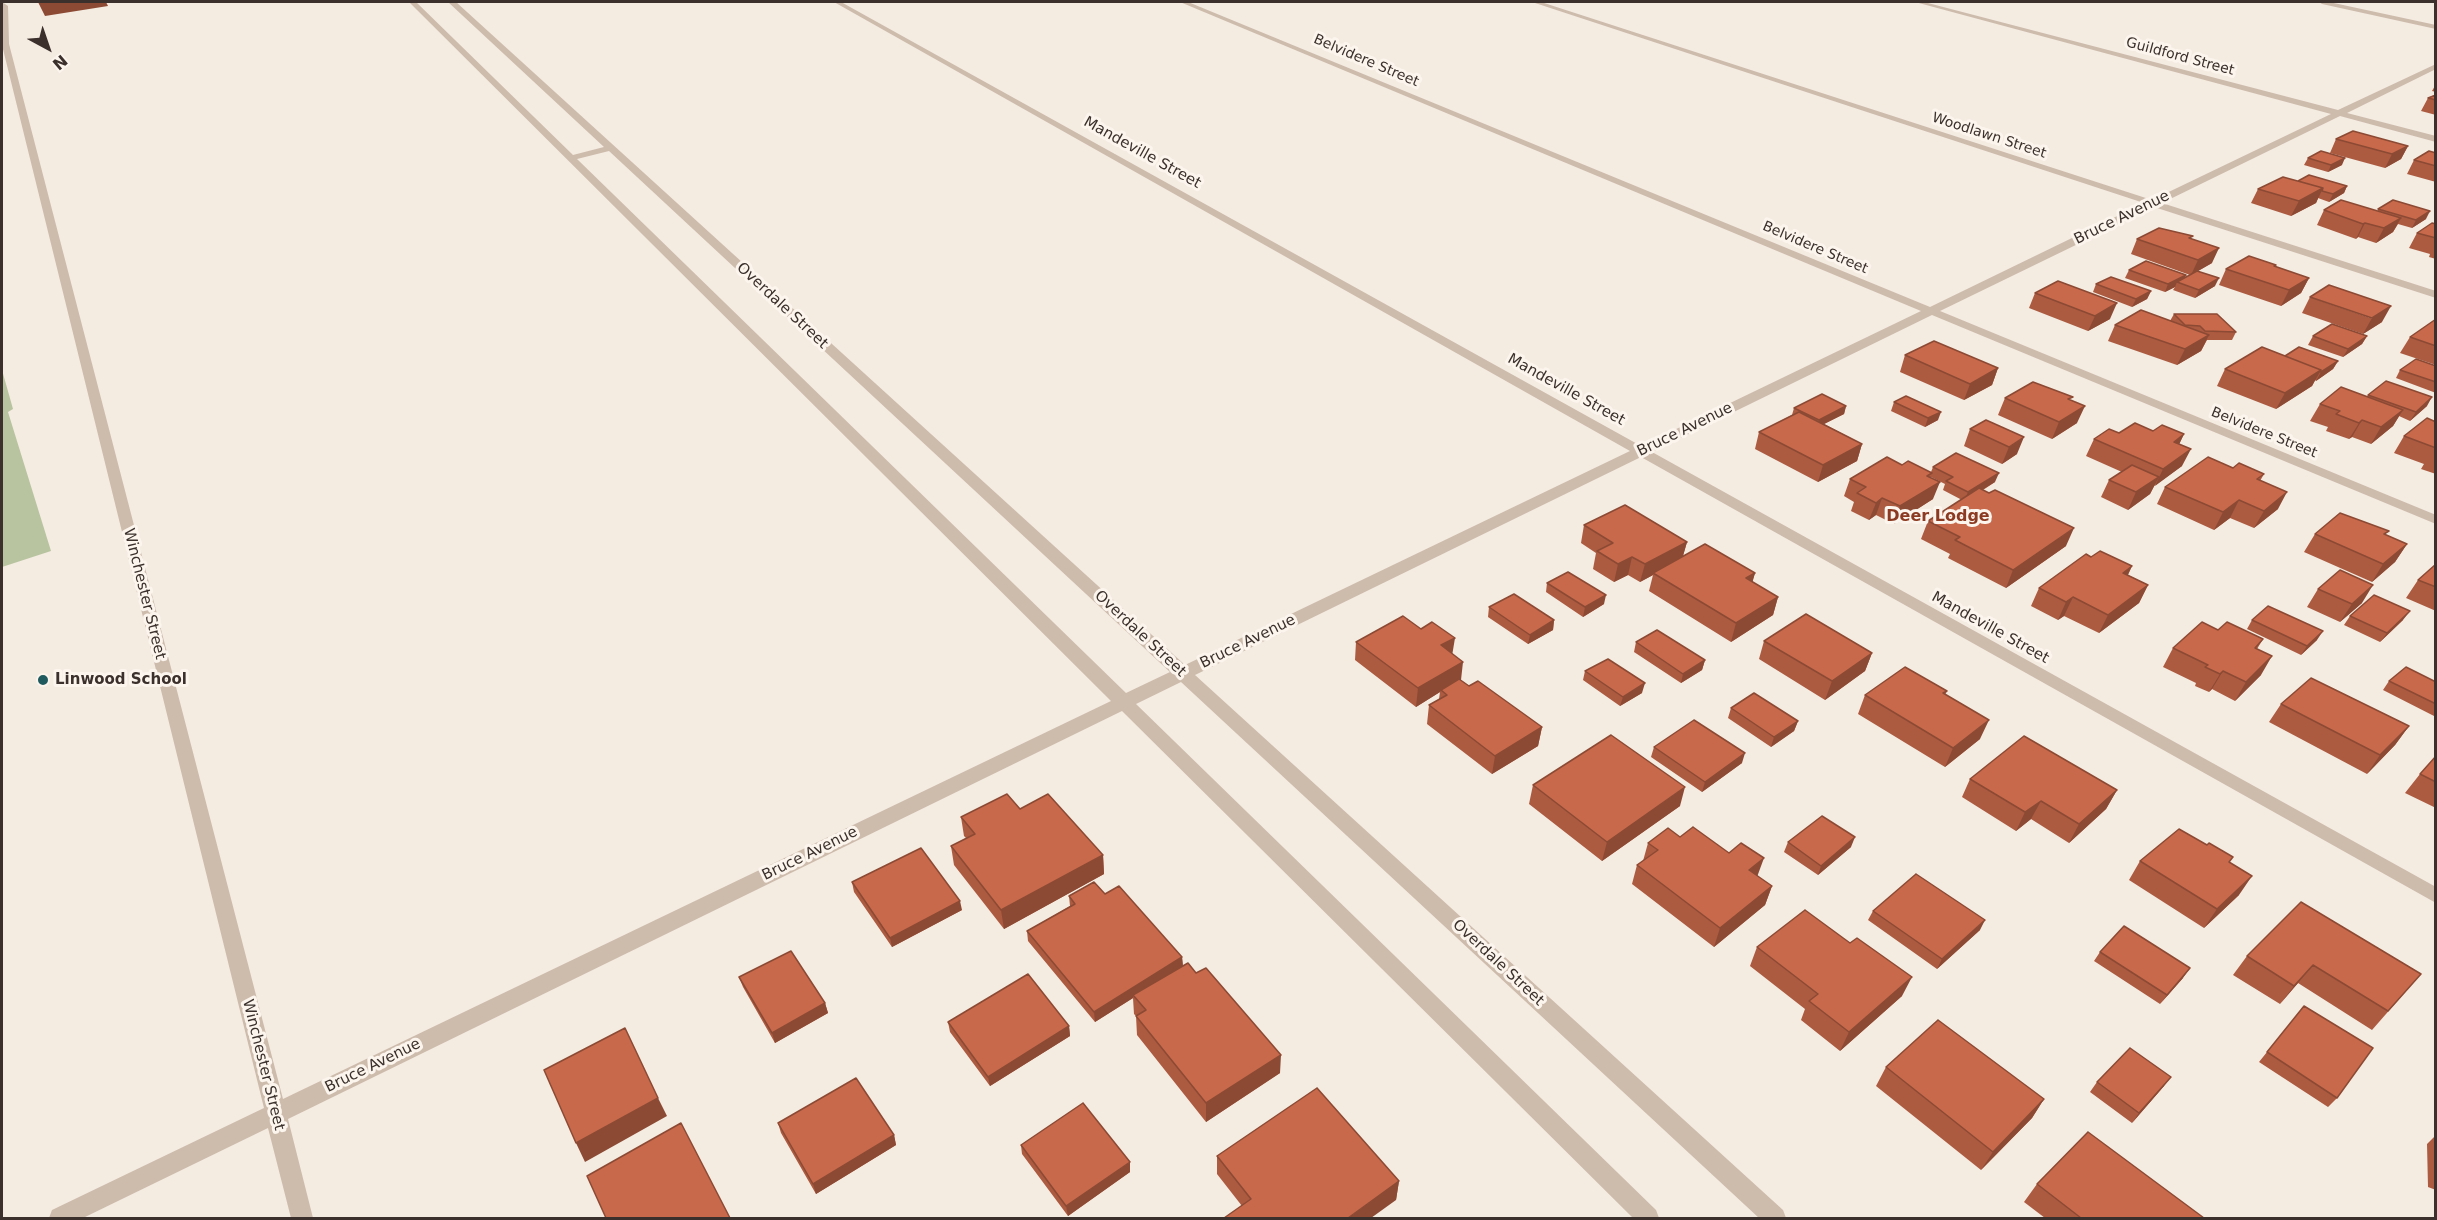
<!DOCTYPE html>
<html>
<head>
<meta charset="utf-8">
<style>
  body { margin:0 }
  #map { position:relative; width:2437px; height:1220px; overflow:hidden; background:#f4ebe1; font-family:"DejaVu Sans",sans-serif }
  canvas { display:block }
  .frame { position:absolute; inset:0; border:3px solid #3b302b; pointer-events:none }
  .north { position:absolute; left:18px; top:18px; width:60px; height:60px; -webkit-text-stroke:4px #fbf5ee; paint-order:stroke; rotate:140deg; font-size:16px; font-weight:700; line-height:24px; text-align:center; color:#3b302b }
  .north::after { content:''; display:block; margin:auto; width:21px; height:27px; background:#3b302b; clip-path:polygon(50% 0,100% 100%,50% 72%,0 100%) }
</style>
</head>
<body>
<div id="map">
<canvas width="2437" height="1220"></canvas>
<div class="frame"></div>
<div class="north">N</div>
</div>
<script>
const ctx = document.querySelector('canvas').getContext('2d');
ctx.lineJoin = 'round';
function fillPath(path, color) { ctx.fillStyle = color; ctx.fill(path, 'evenodd'); }
const poly = rows => new Path2D(rows.map(r => 'M' + r).join(''));
function stroke(path, color, width, dash) { ctx.strokeStyle = color; ctx.lineWidth = width; ctx.lineCap = dash ? 'butt' : 'round'; ctx.setLineDash(dash || []); ctx.stroke(path); }
function drawText(font, color, halo, rows, align = 'center') {
  ctx.font = font + ' "DejaVu Sans",sans-serif'; ctx.lineWidth = 6; ctx.setLineDash([]); ctx.textBaseline = 'middle'; ctx.strokeStyle = halo; ctx.fillStyle = color; for (const [text, x, y, turn = 0] of rows) {
    ctx.save(); ctx.translate(x, y); ctx.rotate((+turn || 0) * Math.PI / 180); ctx.textAlign = isNaN(turn) ? turn : align; if (halo) ctx.strokeText(text, 0, 0); ctx.fillText(text, 0, 0); ctx.restore();
  }
}
fillPath(poly([
  [2,370,13,409,8,412,51,551,2,567]
]), '#b8c4a0');
fillPath(poly([
  [2,2,8,6,9,44,283,1099,1111,701,409,2,416,2,573,155,604,147,448,2,456,2,1185,665,1630,451,834,2,841,2,1641,446,1921,311,1180,2,1188,2,1930,307,2144,203,1532,2,1541,2,2152,200,2331,114,1915,2,1924,2,2338,110,2436,64,2436,69,2347,113,2436,136,2436,142,2340,116,2162,203,2436,291,2436,298,2154,207,1940,311,2436,515,2436,524,1932,315,1652,452,2436,887,2436,903,1641,457,1195,675,1783,1210,1786,1218,1759,1218,1181,682,1136,704,1656,1210,1659,1218,1633,1218,1122,711,288,1119,313,1218,291,1218,268,1128,83,1218,49,1218,52,1210,264,1108,2,45,2,2],
  [609,151,1170,672,1126,693,577,159,609,151],
  [2319,2,2329,2,2436,25,2436,29,2322,4,2319,2]
]), '#cdbbac');
fillPath(poly([
  [2436,84,2436,92,2432,91],
  [2436,94,2436,115,2421,111,2428,98],
  [2336,139,2408,146,2401,159,2385,168,2330,153],
  [2436,153,2436,182,2407,174,2414,160],
  [2308,158,2342,165,2328,172,2304,165],
  [2298,181,2347,186,2344,193,2329,202,2318,198,2316,203,2291,216,2251,203,2258,189],
  [2378,209,2426,219,2412,228,2398,224,2393,232,2376,243,2358,237,2356,239,2317,225,2324,210,2378,211],
  [2436,224,2436,259,2429,257,2430,254,2409,248,2417,233],
  [2137,239,2192,239,2212,263,2198,271,2215,286,2195,298,2173,290,2175,287,2165,292,2125,278,2129,270,2186,275,2184,278,2190,275,2131,254],
  [2276,265,2275,267,2309,278,2301,293,2281,306,2219,285,2226,269],
  [2096,284,2151,291,2147,299,2132,307,2093,292],
  [2035,293,2110,319,2088,331,2029,308],
  [2310,297,2382,322,2363,334,2302,313],
  [2174,314,2236,332,2232,340,2207,340,2201,351,2177,365,2108,341,2115,325,2170,321],
  [2436,319,2436,365,2400,353,2410,337],
  [2313,336,2367,336,2362,344,2343,357,2308,345],
  [1905,355,1998,368,1992,385,1964,400,1900,372],
  [2285,356,2338,361,2333,369,2316,381,2315,380,2312,386,2276,409,2217,386,2225,369],
  [2436,366,2436,393,2396,378,2400,370],
  [2368,395,2427,406,2410,421,2399,416,2393,426,2371,444,2352,437,2349,439,2326,431,2328,427,2310,421,2320,404,2367,397],
  [2005,398,2072,401,2077,423,2052,439,1998,415],
  [1894,402,1938,420,1925,427,1891,411],
  [1846,406,1844,414,1824,424,1862,444,1857,461,1818,482,1755,449,1759,432,1792,415,1794,408],
  [1986,420,2017,454,2002,464,1964,446,1970,429],
  [2436,422,2436,474,2421,469,2424,464,2394,453,2404,436],
  [2153,431,2184,434,2179,444,2182,466,2154,486,2150,494,2128,510,2101,497,2109,480,2122,472,2086,456,2094,439,2119,433],
  [1902,465,1931,472,1933,467,1995,482,1983,490,2066,546,2006,588,1948,558,1950,554,1921,539,1928,521,1962,500,1943,490,1945,484,1931,477,1933,499,1894,524,1876,515,1869,520,1851,511,1854,502,1844,496,1850,479],
  [2233,468,2264,474,2260,481,2278,509,2254,528,2230,518,2214,530,2157,504,2165,487],
  [1584,525,1687,542,1683,556,1755,573,1752,582,1778,597,1773,615,1731,642,1649,591,1653,575,1640,582,1628,575,1614,582,1593,569,1596,553,1581,543],
  [2315,534,2386,535,2407,544,2395,562,2372,582,2304,552],
  [2091,557,2132,566,2128,575,2148,585,2139,603,2099,633,2064,616,2058,620,2031,606,2039,588],
  [2436,564,2436,611,2406,598,2418,580],
  [1547,583,1604,604,1583,617,1546,592],
  [2318,589,2362,603,2340,622,2307,607],
  [1489,607,1554,620,1553,630,1528,644,1488,617],
  [2350,616,2403,620,2380,642,2344,625],
  [2252,620,2317,640,2301,655,2247,629],
  [2218,630,2263,639,2257,649,2261,675,2235,701,2212,689,2209,692,2195,686,2196,683,2163,667,2173,648],
  [1764,641,1872,653,1865,671,1825,700,1759,659],
  [1356,642,1453,654,1461,680,1469,686,1542,727,1538,746,1492,774,1427,724,1429,705,1439,699,1440,692,1416,707,1355,660],
  [1636,642,1705,660,1702,670,1681,683,1634,652],
  [1585,671,1642,693,1620,706,1583,680],
  [2389,681,2436,682,2436,717,2383,690],
  [1947,691,1945,695,1980,739,1945,767,1858,714,1865,695],
  [2281,704,2409,726,2395,745,2367,774,2269,722],
  [1731,708,1798,721,1794,731,1771,747,1728,718],
  [1654,747,1742,763,1702,792,1651,757],
  [2436,756,2436,808,2405,793,2420,774],
  [1970,779,2117,790,2106,809,2069,843,2031,819,2016,831,1962,797],
  [1533,785,1680,806,1602,861,1529,804],
  [1020,809,1103,855,1104,874,1004,929,954,865,951,846,966,838,964,836,961,817],
  [1680,837,1757,876,1772,886,1765,905,1714,947,1632,884,1637,865,1643,861,1648,843],
  [1788,842,1851,847,1818,875,1784,852],
  [2140,861,2230,863,2239,895,2204,928,2129,880],
  [852,882,962,910,892,947,854,892],
  [1105,894,1182,957,1183,967,1280,1073,1206,1122,1137,1035,1136,1016,1134,1014,1133,998,1095,1022,1028,941,1027,931,1070,906,1069,896],
  [1873,911,1980,930,1937,969,1868,920],
  [1757,947,1902,996,1840,1051,1801,1020,1805,1009,1750,966],
  [2100,952,2183,978,2160,1004,2094,961],
  [2247,956,2421,974,2372,1030,2298,983,2280,1004,2233,975],
  [739,977,825,1003,828,1013,775,1043,743,987],
  [2304,1006,2337,1098,2328,1107,2259,1062],
  [948,1022,1069,1026,1070,1036,990,1086,950,1032],
  [1886,1067,2044,1099,2032,1118,1981,1170,1876,1086],
  [2097,1082,2164,1086,2132,1123,2090,1092],
  [778,1123,894,1135,896,1145,816,1194,781,1133],
  [2436,1135,2436,1190,2428,1187,2427,1144],
  [1021,1145,1130,1172,1068,1216,1022,1154],
  [1217,1156,1399,1181,1396,1200,1242,1206,1217,1174],
  [2037,1184,2204,1218,2045,1218,2024,1202]
]), '#ac5a40');
fillPath(poly([
  [38,2,106,2,108,6,45,16],
  [2408,146,2401,159,2385,168,2392,154],
  [2345,158,2342,165,2328,172,2331,165],
  [2347,186,2344,193,2329,202,2333,194],
  [2323,188,2316,203,2291,216,2299,201],
  [2430,211,2426,219,2412,228,2416,220],
  [2401,218,2393,232,2376,243,2384,228],
  [2365,223,2358,237,2356,239,2363,224],
  [2219,248,2212,263,2191,275,2198,260],
  [2186,275,2182,283,2177,282,2175,287,2165,292,2168,284],
  [2219,278,2215,286,2195,298,2199,290],
  [2309,278,2301,293,2281,306,2289,290],
  [2151,291,2147,299,2132,307,2136,299],
  [2117,303,2110,319,2088,331,2095,316],
  [2391,306,2382,322,2363,334,2372,318],
  [2209,335,2201,351,2177,365,2185,349],
  [2367,336,2362,344,2343,357,2348,349],
  [2338,361,2333,369,2316,381,2321,372],
  [1998,368,1992,385,1964,400,1970,384],
  [2321,370,2312,386,2276,409,2285,393],
  [2432,397,2427,406,2410,421,2416,412],
  [1846,406,1844,414,1816,428,1819,420],
  [2085,406,2077,423,2052,439,2059,422],
  [2403,410,2393,426,2371,444,2381,427],
  [1941,412,1938,420,1925,427,1928,418],
  [2362,420,2352,437,2349,439,2359,423],
  [2184,434,2176,451,2174,442],
  [2024,437,2017,454,2002,464,2009,447],
  [1862,444,1857,461,1818,482,1823,465],
  [2191,449,2182,466,2155,486,2163,469],
  [1999,473,1995,482,1964,501,1968,492],
  [2159,477,2150,494,2128,510,2136,492],
  [1940,482,1933,499,1894,524,1900,506],
  [2287,492,2278,509,2254,528,2264,511],
  [1882,498,1876,515,1869,520,1876,503],
  [2239,500,2230,518,2214,530,2223,512],
  [2074,528,2066,546,2006,588,2013,570],
  [1687,542,1682,559,1653,573,1653,575,1640,582,1645,564],
  [2407,544,2395,562,2372,582,2383,564],
  [1632,557,1628,575,1614,582,1618,564],
  [2132,566,2123,584,2123,573],
  [1755,573,1750,591,1746,578],
  [2148,585,2139,603,2099,633,2108,615],
  [2373,585,2362,603,2340,622,2352,604],
  [1606,595,1604,604,1583,617,1585,607],
  [1778,597,1773,615,1731,642,1736,623],
  [2073,597,2064,616,2058,620,2066,602],
  [2410,611,2403,620,2380,642,2387,633],
  [1554,620,1553,630,1528,644,1530,635],
  [2323,631,2317,640,2301,655,2307,646],
  [1455,638,1452,656,1441,645],
  [1872,653,1865,671,1825,700,1832,681],
  [2272,656,2261,675,2235,701,2246,682],
  [1705,660,1702,670,1681,683,1683,674],
  [1463,662,1461,680,1441,690,1440,692,1416,707,1418,688],
  [2223,671,2212,689,2209,692,2220,674],
  [1645,683,1642,693,1620,706,1623,697],
  [1989,720,1980,739,1945,767,1953,748],
  [1798,721,1794,731,1771,747,1774,737],
  [2409,726,2395,745,2367,774,2380,755],
  [1542,727,1538,746,1492,774,1495,756],
  [1745,753,1742,763,1702,792,1705,782],
  [1685,787,1680,806,1602,861,1607,842],
  [2117,790,2106,809,2069,843,2079,824],
  [2041,801,2031,819,2016,831,2025,812],
  [1855,837,1851,847,1818,875,1821,866],
  [1103,855,1104,874,1004,929,1001,910],
  [1764,858,1757,877,1749,870],
  [2252,876,2239,895,2204,928,2217,909],
  [1772,886,1765,905,1714,947,1720,928],
  [960,901,962,910,892,947,890,938],
  [1985,920,1980,930,1937,969,1942,959],
  [1182,957,1183,967,1133,995,1133,998,1095,1022,1094,1012],
  [2313,965,2298,983,2280,1004,2294,986],
  [2190,968,2183,978,2160,1004,2167,995],
  [1912,977,1902,996,1840,1051,1849,1032],
  [825,1003,828,1013,775,1043,772,1033],
  [1069,1026,1070,1036,990,1086,988,1077],
  [1281,1055,1280,1073,1206,1122,1206,1103],
  [2171,1077,2164,1086,2132,1123,2139,1113],
  [658,1098,667,1116,585,1162,576,1143],
  [2044,1099,2032,1118,1981,1170,1993,1152],
  [894,1135,896,1145,816,1194,813,1184],
  [1130,1162,1130,1172,1068,1216,1066,1206],
  [1399,1181,1396,1200,1371,1218,1348,1218]
]), '#8c4a34');
const building = poly([
  [2436,95,2436,100,2428,98,2436,95],
  [2353,131,2408,146,2392,154,2336,139,2353,131],
  [2321,151,2345,158,2331,165,2308,158,2321,151],
  [2429,151,2436,153,2436,166,2414,160,2429,151],
  [2309,175,2347,186,2333,194,2322,191,2323,188,2298,181,2309,175],
  [2283,177,2323,188,2299,201,2258,189,2283,177],
  [2341,200,2401,218,2384,228,2365,223,2363,224,2324,210,2341,200],
  [2393,200,2430,211,2416,220,2378,209,2393,200],
  [2432,223,2436,224,2436,238,2417,233,2432,223],
  [2159,228,2193,236,2189,238,2219,248,2198,260,2137,239,2159,228],
  [2249,256,2276,265,2274,266,2309,278,2289,290,2226,269,2249,256],
  [2146,261,2186,275,2168,284,2129,270,2146,261],
  [2197,271,2219,278,2199,290,2177,282,2197,271],
  [2111,277,2151,291,2136,299,2096,284,2111,277],
  [2058,281,2117,303,2095,316,2035,293,2058,281],
  [2329,285,2391,306,2372,318,2310,297,2329,285],
  [2141,310,2209,335,2185,349,2115,325,2141,310],
  [2174,314,2217,314,2236,332,2205,331,2200,326,2185,325,2174,314],
  [2436,319,2436,346,2410,337,2436,319],
  [2332,324,2367,336,2348,349,2313,336,2332,324],
  [1934,341,1998,368,1970,384,1905,355,1934,341],
  [2262,347,2321,370,2285,393,2225,369,2262,347],
  [2299,347,2338,361,2321,372,2320,372,2321,370,2285,356,2299,347],
  [2416,359,2436,366,2436,382,2400,370,2416,359],
  [2386,381,2432,397,2416,412,2368,395,2386,381],
  [2033,382,2073,397,2068,399,2085,406,2059,422,2005,398,2033,382],
  [2341,387,2403,410,2381,427,2362,420,2359,423,2336,414,2340,411,2320,404,2341,387],
  [1822,394,1846,406,1819,420,1794,408,1822,394],
  [1906,396,1941,412,1928,418,1894,402,1906,396],
  [1799,412,1862,444,1823,465,1759,432,1799,412],
  [2427,418,2436,422,2436,448,2404,436,2427,418],
  [1986,420,2024,437,2009,447,1970,429,1986,420],
  [2135,423,2153,431,2162,425,2184,434,2174,442,2191,449,2163,469,2094,439,2109,429,2119,433,2135,423],
  [1956,453,1999,473,1968,492,1946,481,1953,477,1933,467,1956,453],
  [1887,457,1902,465,1908,461,1932,473,1927,476,1940,482,1900,506,1882,498,1876,503,1857,493,1866,487,1850,479,1887,457],
  [2208,457,2233,468,2239,463,2264,474,2257,479,2287,492,2264,511,2239,500,2223,512,2165,487,2208,457],
  [2132,465,2159,477,2136,492,2109,480,2132,465],
  [1979,488,1989,493,1995,490,2074,528,2013,570,1955,540,1960,537,1928,521,1979,488],
  [1625,505,1687,542,1645,564,1632,557,1618,564,1597,551,1613,543,1584,525,1625,505],
  [2340,513,2389,531,2384,534,2407,544,2383,564,2315,534,2340,513],
  [1705,544,1755,573,1746,578,1778,597,1736,623,1653,573,1705,544],
  [2100,551,2132,566,2123,573,2148,585,2108,615,2073,597,2066,602,2039,588,2086,554,2091,557,2100,551],
  [2436,564,2436,587,2418,580,2436,564],
  [2340,570,2373,585,2352,604,2318,589,2340,570],
  [1568,572,1606,595,1585,607,1547,583,1568,572],
  [1514,594,1554,620,1530,635,1489,607,1514,594],
  [2374,595,2410,611,2387,633,2350,616,2374,595],
  [2268,606,2323,631,2307,646,2252,620,2268,606],
  [1806,614,1872,653,1832,681,1764,641,1806,614],
  [1403,616,1421,629,1432,622,1455,638,1441,645,1463,662,1418,688,1356,642,1403,616],
  [2202,622,2218,630,2227,622,2263,639,2255,648,2272,656,2246,682,2223,671,2220,674,2205,667,2208,665,2173,648,2202,622],
  [1657,630,1705,660,1683,674,1636,642,1657,630],
  [1608,659,1645,683,1623,697,1585,671,1608,659],
  [1905,667,1947,691,1943,693,1989,720,1953,748,1865,695,1905,667],
  [2406,667,2436,682,2436,704,2389,681,2406,667],
  [2311,678,2409,726,2380,755,2281,704,2311,678],
  [1459,679,1469,686,1478,681,1542,727,1495,756,1429,705,1447,695,1441,690,1459,679],
  [1754,693,1798,721,1774,737,1731,708,1754,693],
  [1694,720,1745,753,1705,782,1654,747,1694,720],
  [1611,735,1685,787,1607,842,1533,785,1611,735],
  [2024,736,2117,790,2079,824,2041,801,2025,812,1970,779,2024,736],
  [2436,756,2436,782,2420,774,2436,756],
  [1007,794,1020,809,1048,794,1103,855,1001,910,951,846,975,834,961,817,1007,794],
  [1822,816,1855,837,1821,866,1788,842,1822,816],
  [1693,827,1729,853,1741,843,1764,858,1749,870,1772,886,1720,928,1637,865,1658,850,1648,843,1668,828,1680,837,1693,827],
  [2179,829,2207,845,2209,843,2233,857,2229,862,2252,876,2217,909,2140,861,2179,829],
  [921,848,960,901,890,938,852,882,921,848],
  [1916,874,1985,920,1942,959,1873,911,1916,874],
  [1094,882,1105,894,1119,886,1182,957,1094,1012,1027,931,1075,904,1069,896,1094,882],
  [2301,902,2421,974,2388,1011,2313,965,2294,986,2247,956,2301,902],
  [1805,910,1850,943,1857,938,1912,977,1849,1032,1809,1001,1818,994,1757,947,1805,910],
  [2124,926,2190,968,2167,995,2100,952,2124,926],
  [791,951,825,1003,772,1033,739,977,791,951],
  [1188,963,1196,973,1206,968,1281,1055,1206,1103,1136,1016,1146,1010,1133,995,1188,963],
  [1028,974,1069,1026,988,1077,948,1022,1028,974],
  [2304,1006,2373,1048,2337,1098,2267,1052,2304,1006],
  [1938,1020,2044,1099,1993,1152,1886,1067,1938,1020],
  [625,1028,658,1098,576,1143,544,1070,625,1028],
  [2130,1048,2171,1077,2139,1113,2097,1082,2130,1048],
  [856,1078,894,1135,813,1184,778,1123,856,1078],
  [1317,1088,1399,1181,1348,1218,1224,1218,1251,1199,1217,1156,1317,1088],
  [1083,1103,1130,1162,1066,1206,1021,1145,1083,1103],
  [681,1123,730,1218,606,1218,587,1176,681,1123],
  [2088,1132,2204,1218,2081,1218,2037,1184,2088,1132]
]);
fillPath(building, '#c8694b');
stroke(building, '#8c4a34', 1.5);
for (const [x, y, r, color] of [
  [43,680,6,"#1f5a5e"]
]) { const dot = new Path2D(); dot.arc(x, y, r, 0, 2 * Math.PI); ctx.fillStyle = color; ctx.fill(dot); stroke(dot, '#fbf5ee', 2); }
drawText('14px', '#3b302b', '#fbf5ee', [
  ["Guildford Street",2180,57,15],
  ["Belvidere Street",1366,61,23],
  ["Woodlawn Street",1989,136,18],
  ["Belvidere Street",1815,248,23],
  ["Belvidere Street",2264,433,22]
]);
drawText('15px', '#3b302b', '#fbf5ee', [
  ["Mandeville Street",1142,153,29],
  ["Bruce Avenue",2122,218,-26],
  ["Overdale Street",782,306,43],
  ["Mandeville Street",1566,390,29],
  ["Bruce Avenue",1685,430,-26],
  ["Winchester Street",144,594,76],
  ["Mandeville Street",1990,628,29],
  ["Overdale Street",1140,634,43],
  ["Bruce Avenue",1248,642,-26],
  ["Bruce Avenue",810,854,-26],
  ["Overdale Street",1498,963,43],
  ["Winchester Street",263,1065,76],
  ["Bruce Avenue",373,1066,-26]
]);
drawText('bold 15px', '#3b302b', '#fbf5ee', [
  ["Linwood School",55,680]
], 'left');
drawText('bold 16px', '#8c3b22', '#fbf5ee', [
  ["Deer Lodge",1938,517]
]);
</script>
</body>
</html>
